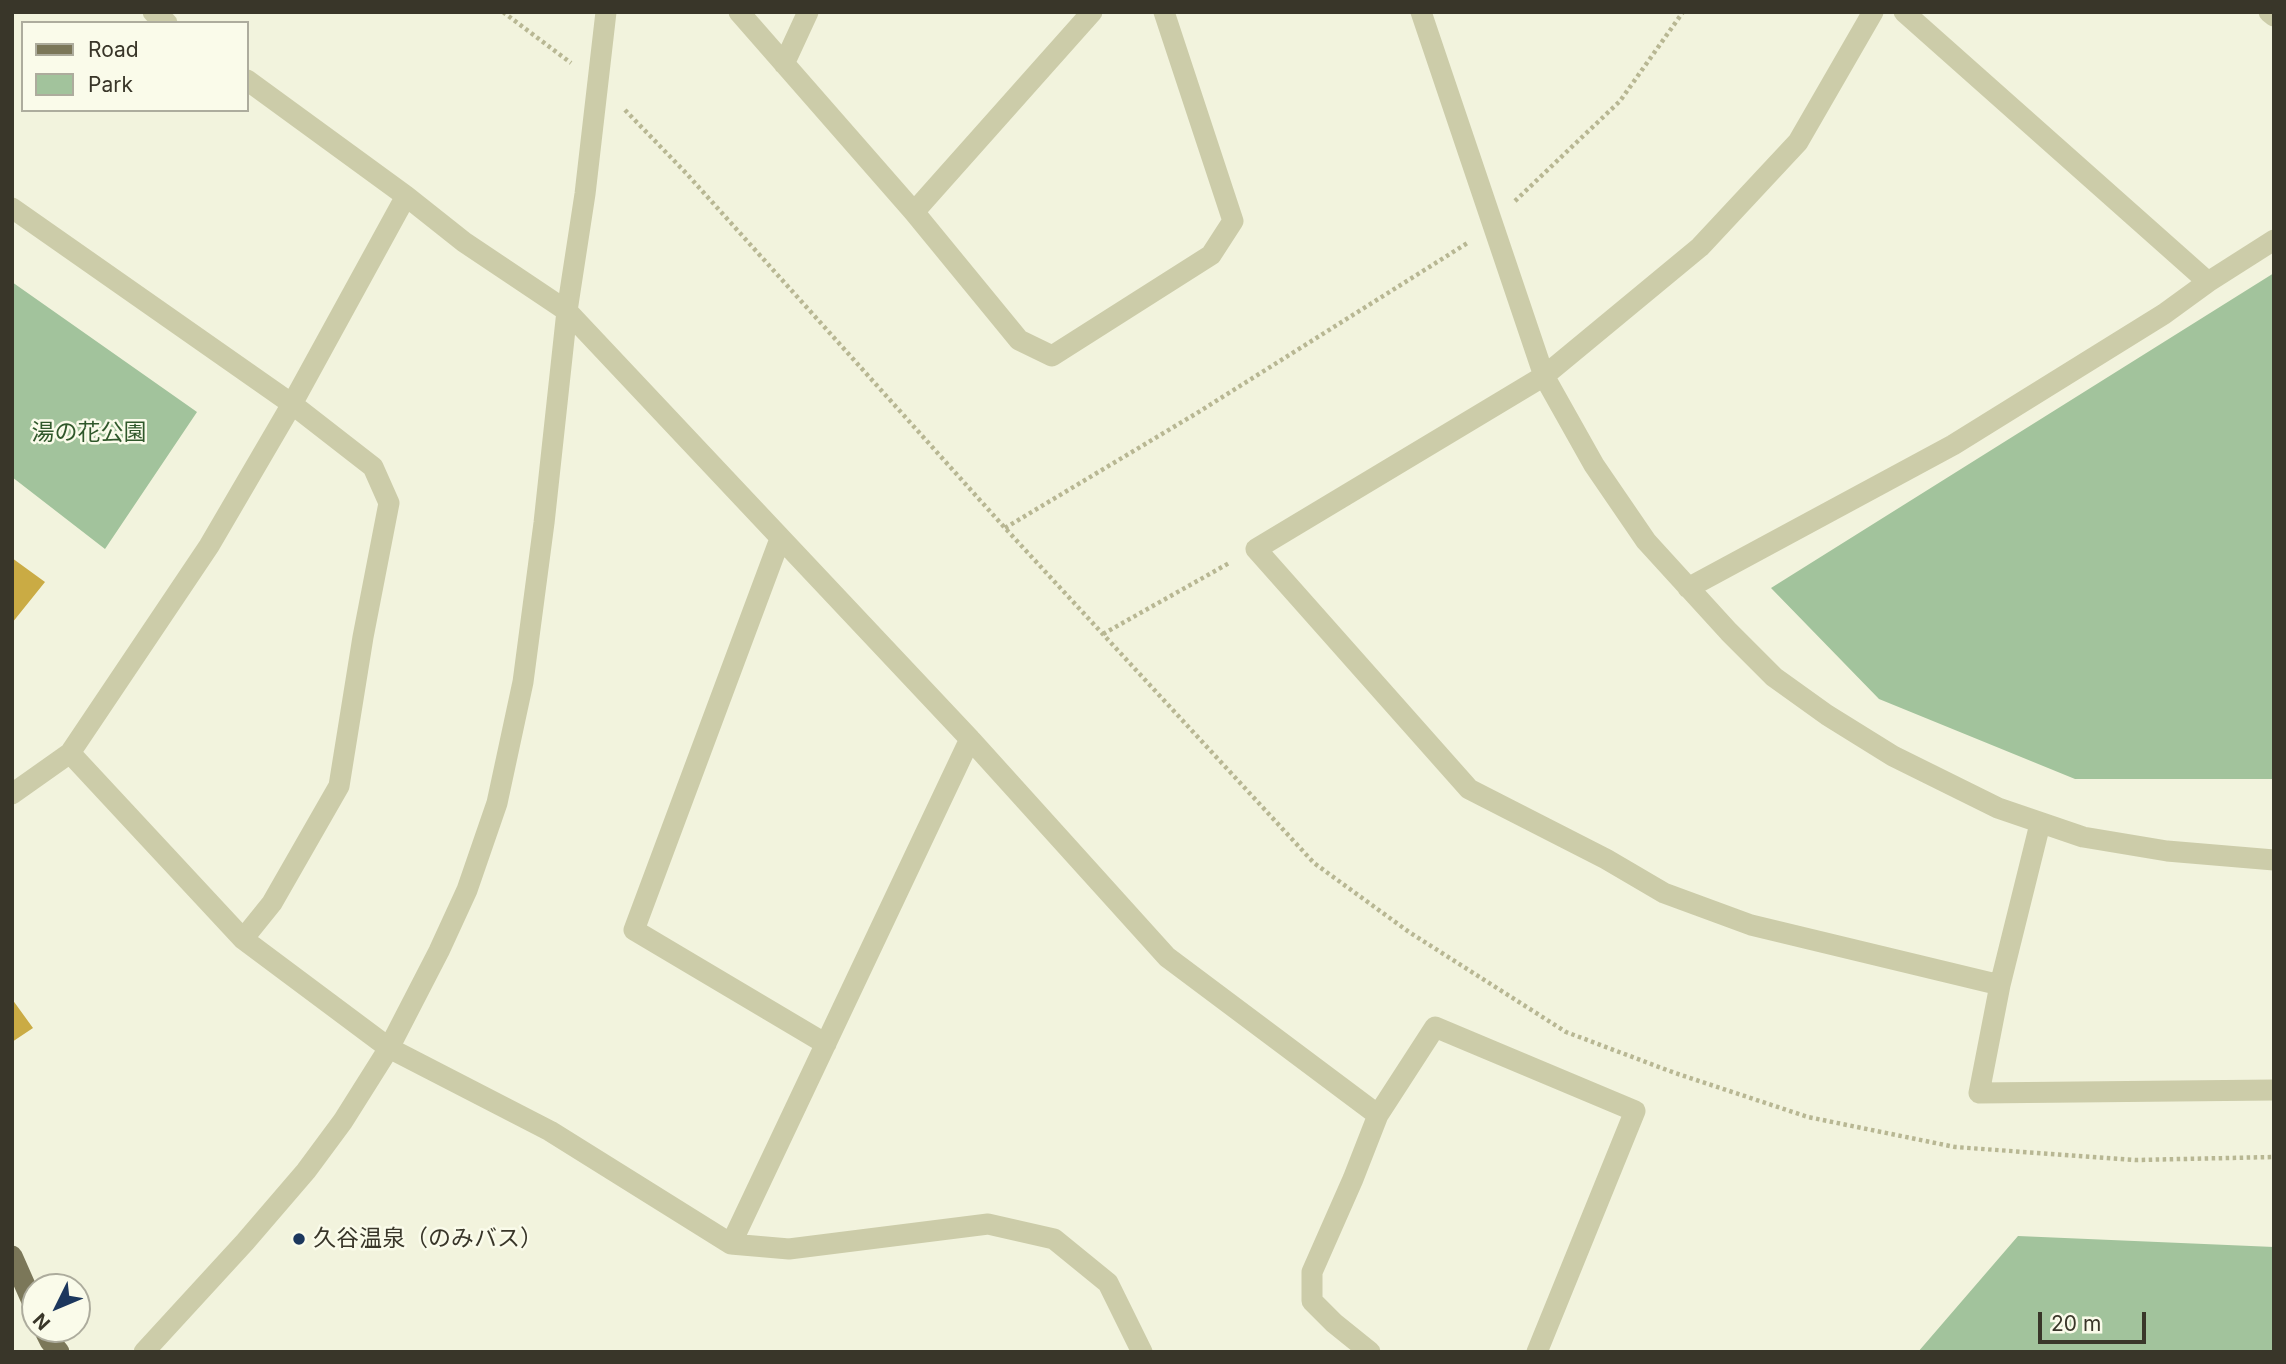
<!DOCTYPE html>
<html>
<head>
<meta charset="utf-8">
<style>
  body { margin:0 }
  #map { position:relative; width:2286px; height:1364px; overflow:hidden; background:#f2f3dd; font-family:Inter,sans-serif }
  canvas { display:block }
  .frame { position:absolute; inset:0; border:14px solid #393629; pointer-events:none }
  .legend { position:absolute; left:21px; top:21px; width:228px; height:91px; box-sizing:border-box; background:#fafbea; border:2px solid #adac9d; margin:0; padding:9px 12px; list-style:none; font-size:21px; color:#393629 }
  .legend li { display:flex; align-items:center; gap:14px; height:35px }
  .legend b { width:35px; border:2px solid #adac9d }
  .north { position:absolute; left:21px; top:1273px; width:70px; height:70px; box-sizing:border-box; background:#fafbea; border:2px solid #adac9d; border-radius:50%; rotate:227deg; font-size:19px; font-weight:700; line-height:28px; text-align:center; color:#393629 }
  .north::after { content:''; display:block; margin:auto; width:24px; height:32px; background:#1c375d; clip-path:polygon(50% 0,100% 100%,50% 72%,0 100%) }
  .scale { position:absolute; left:2038px; top:1312px; width:108px; height:32px; box-sizing:border-box; border:4px solid #393629; border-top:0; padding-left:9px; font-size:21px; line-height:24px; white-space:nowrap; color:#393629; -webkit-text-stroke:5px #fafbea; paint-order:stroke }
</style>
</head>
<body>
<div id="map">
<canvas width="2286" height="1364"></canvas>
<div class="frame"></div>
<ul class="legend">
<li><b style="height:9px;background:#7b7759"></b>Road</li>
<li><b style="height:19px;background:#a2c39c"></b>Park</li>
</ul>
<div class="north">N</div>
<div class="scale">20 m</div>
</div>
<script>
const ctx = document.querySelector('canvas').getContext('2d');
ctx.lineJoin = 'round';
function fillPath(path, color) { ctx.fillStyle = color; ctx.fill(path, 'evenodd'); }
const poly = rows => new Path2D(rows.map(r => 'M' + r).join(''));
function stroke(path, color, width, dash) { ctx.strokeStyle = color; ctx.lineWidth = width; ctx.lineCap = dash ? 'butt' : 'round'; ctx.setLineDash(dash || []); ctx.stroke(path); }
function drawText(font, color, halo, rows, align = 'center') {
  ctx.font = font + ' Inter,"Noto Sans JP",sans-serif'; ctx.lineWidth = 5; ctx.setLineDash([]); ctx.textBaseline = 'middle'; ctx.strokeStyle = halo; ctx.fillStyle = color; for (const [text, x, y, turn = 0] of rows) {
    ctx.save(); ctx.translate(x, y); ctx.rotate((+turn || 0) * Math.PI / 180); ctx.textAlign = isNaN(turn) ? turn : align; if (halo) ctx.strokeText(text, 0, 0); ctx.fillText(text, 0, 0); ctx.restore();
  }
}
fillPath(poly([
  [2274,273,2274,779,2075,779,1879,699,1771,588],
  [12,282,197,412,105,549,12,477],
  [2018,1236,2274,1247,2274,1352,1918,1352]
]), '#a2c39c');
fillPath(poly([
  [12,558,45,582,12,623],
  [12,999,33,1028,12,1042]
]), '#caab44');
stroke(poly([
  [503,12,571,63],
  [625,110,686,173,1005,528,1314,863,1409,932,1566,1032,1675,1073,1808,1117,1955,1147,2136,1160,2274,1157],
  [1515,201,1620,101,1683,12],
  [1005,528,1197,413,1469,242],
  [1103,634,1231,562]
]), '#b8b793', 4.5, [3.5, 3.5]);
stroke(poly([
  [153,12,167,23],
  [739,12,914,212,1092,12],
  [1421,12,1544,376,1594,465,1646,541,1729,632,1774,677,1827,715,1893,756,1998,808,2083,837,2167,851,2274,860],
  [1873,12,1798,142,1700,247,1544,376,1256,549,1469,789,1606,859,1664,893,1751,925,2000,985],
  [1904,12,2208,282],
  [2269,12,2274,16],
  [784,64,808,12],
  [247,80,406,196,464,242,567,311,970,739,1167,957,1378,1115,1353,1179,1312,1272,1312,1301,1334,1323,1370,1352],
  [12,208,292,404,373,467,389,503,363,637,339,786,272,903,243,939],
  [914,212,1019,340,1052,356,1211,255,1233,221,1164,12],
  [780,539,634,930,826,1044],
  [1688,588,1953,445,2164,314,2208,282,2274,240],
  [70,753,243,939,389,1048,550,1131,731,1244,789,1249,988,1224,1054,1239,1108,1283,1142,1352],
  [12,794,70,753,209,546,292,404,406,196],
  [2040,824,2000,985,1979,1093,2274,1090],
  [1378,1115,1435,1027,1635,1111,1537,1352],
  [731,1244,970,739],
  [144,1352,245,1242,306,1171,343,1121,389,1048,439,951,467,890,497,803,523,682,544,523,567,311,585,194,606,12]
]), '#cccca9', 21);
stroke(poly([
  [12,1256,35,1308],
  [44,1329,50,1341,59,1352]
]), '#7b7759', 21);
for (const [x, y, r, color] of [
  [299,1239,7,"#1c375d"]
]) { const dot = new Path2D(); dot.arc(x, y, r, 0, 2 * Math.PI); ctx.fillStyle = color; ctx.fill(dot); stroke(dot, '#fafbea', 2.5); }
drawText('23px', '#30582b', '#fafbea', [
  ["湯の花公園",89,433]
]);
drawText('23px', '#393629', '#fafbea', [
  ["久谷温泉（のみバス）",313,1239]
], 'left');
</script>
</body>
</html>
